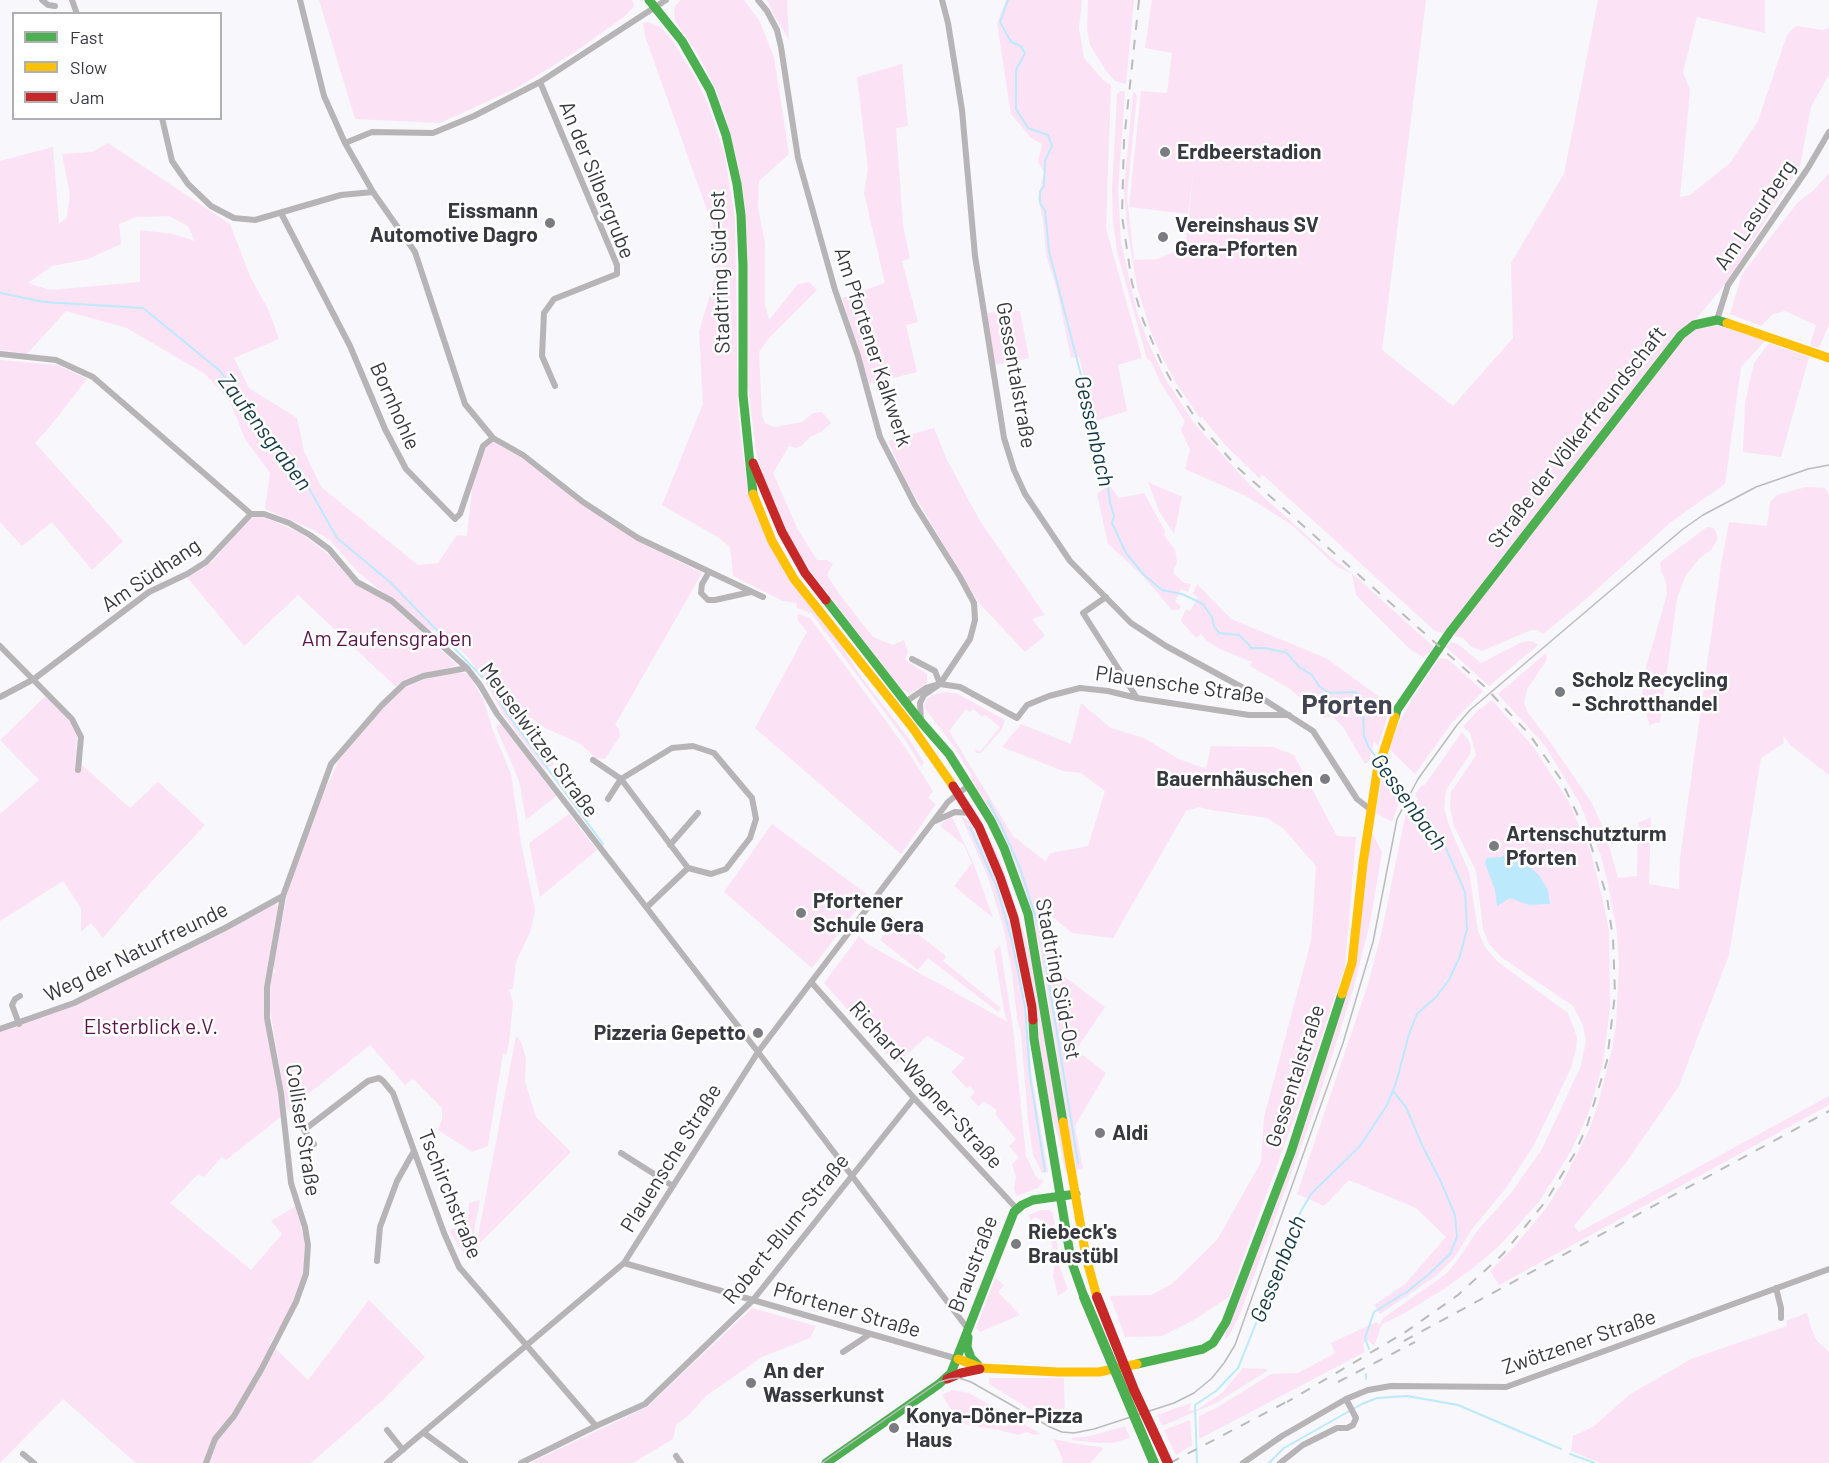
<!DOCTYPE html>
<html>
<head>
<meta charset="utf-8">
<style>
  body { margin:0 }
  #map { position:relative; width:1829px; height:1463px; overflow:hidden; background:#f7f7fc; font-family:Barlow,sans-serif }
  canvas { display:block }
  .legend { position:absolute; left:12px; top:12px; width:210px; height:108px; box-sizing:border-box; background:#fff; border:2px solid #afb0b3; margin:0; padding:8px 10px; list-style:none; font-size:18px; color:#383940 }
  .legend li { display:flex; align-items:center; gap:12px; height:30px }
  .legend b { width:30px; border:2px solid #afb0b3 }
</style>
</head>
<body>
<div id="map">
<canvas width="1829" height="1463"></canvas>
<ul class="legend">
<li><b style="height:8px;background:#4caf50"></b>Fast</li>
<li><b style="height:8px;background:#ffc107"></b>Slow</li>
<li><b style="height:8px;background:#c62828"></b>Jam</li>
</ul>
</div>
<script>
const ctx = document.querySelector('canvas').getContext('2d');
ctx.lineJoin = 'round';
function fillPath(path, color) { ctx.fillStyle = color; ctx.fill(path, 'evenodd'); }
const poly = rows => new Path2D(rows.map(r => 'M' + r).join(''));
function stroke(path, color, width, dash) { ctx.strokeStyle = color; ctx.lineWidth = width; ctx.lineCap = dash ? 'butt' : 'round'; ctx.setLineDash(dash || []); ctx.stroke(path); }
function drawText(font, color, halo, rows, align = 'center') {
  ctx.font = font + ' Barlow,sans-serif'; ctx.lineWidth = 5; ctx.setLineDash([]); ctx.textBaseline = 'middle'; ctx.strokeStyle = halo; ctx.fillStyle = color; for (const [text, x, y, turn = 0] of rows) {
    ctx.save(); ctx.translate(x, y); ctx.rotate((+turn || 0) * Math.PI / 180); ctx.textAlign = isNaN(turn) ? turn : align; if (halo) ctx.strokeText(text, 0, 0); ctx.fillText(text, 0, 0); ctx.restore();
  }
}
fillPath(poly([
  [319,0,632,0,634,6,625,16,575,52,517,88,440,123,355,119],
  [681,0,744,0,759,20,774,57,789,154,759,181,758,208,765,243,765,304,769,320,798,284,809,282,817,290,769,338,759,352,762,416,765,423,774,427,802,422,813,413,822,412,831,423,821,432,810,437,801,446,796,448,789,446,773,473,798,530,817,560,827,560,833,564,827,575,840,595,873,637,893,645,904,640,908,652,905,660,927,674,927,683,914,691,909,693,899,687,811,572,791,542,764,480,756,451,748,387,744,199,738,164,726,119,715,87,697,53,675,21,674,13,675,6],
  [767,0,787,0,789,40,774,15],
  [1006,0,1082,0,1079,28,1084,58,1103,80,1111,85,1106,228,1142,358,1118,365,1127,411,1095,421,1079,357,1071,358,1057,290,1046,255,1043,220,1038,198,1044,172,1038,162,1042,144,1031,138,1011,114,997,23],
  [1088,0,1134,0,1126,84,1115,81,1107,72,1090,45,1087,29],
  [1152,0,1426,0,1382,350,1453,406,1513,338,1511,263,1564,174,1598,0,1765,0,1765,33,1697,17,1683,72,1690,90,1680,197,1690,195,1730,163,1758,121,1787,35,1796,26,1823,30,1829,28,1829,74,1811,107,1800,166,1726,283,1696,319,1699,328,1710,326,1721,326,1765,341,1741,367,1725,484,1671,522,1585,600,1543,634,1538,630,1531,630,1482,651,1472,647,1463,638,1435,631,1263,475,1259,478,1227,447,1202,417,1200,418,1176,383,1162,357,1151,332,1137,287,1127,227,1124,189,1133,92,1137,95,1127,196,1134,260,1157,259,1172,253,1186,240,1194,169,1188,214,1129,207,1141,91,1167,93,1172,53,1145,48],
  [648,22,661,27,672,40,694,75,708,104,724,152,735,217,738,413,747,485,757,517,862,678,912,743,924,763,921,766,906,741,811,613,797,608,796,603,783,601,733,576,730,547,719,538,662,505,703,404,699,332,715,278,714,230,645,36,643,23],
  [902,64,908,126,896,128,903,225,910,259,902,261,918,322,906,325,917,372,869,384,842,298,885,283,864,193,868,169,857,77],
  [1120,91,1125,92,1118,191,1121,242,1137,312,1149,344,1166,380,1194,423,1247,482,1333,559,1355,576,1435,648,1423,657,1411,650,1356,595,1352,574,1336,566,1292,525,1246,496,1185,469,1190,450,1181,430,1185,421,1160,382,1151,361,1147,359,1117,252,1113,222,1112,189,1117,94],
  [108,143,230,224,250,276,269,311,279,339,234,358,249,388,297,418,304,451,321,487,418,565,438,563,457,535,467,536,472,489,484,450,489,444,494,442,520,457,581,503,638,541,702,573,615,725,619,728,620,736,605,759,596,758,579,743,545,728,532,718,524,721,527,729,546,750,554,764,545,770,503,714,489,688,470,660,443,631,429,630,358,572,330,540,313,530,265,509,270,473,245,439,229,399,205,374,127,328,66,311,27,354,0,350,0,161,53,147,59,224,67,217,70,195,62,154,92,152],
  [169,216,188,226,195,241,173,234,140,230,140,282,50,290,28,283,52,266,88,259,121,244,119,224,136,217],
  [1829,173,1829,324,1819,348,1810,345,1816,325,1785,311,1773,314,1761,326,1730,314,1742,274,1798,202,1813,191],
  [1020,311,1029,358,994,365,987,313],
  [1769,343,1809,357,1781,457,1743,452,1745,403,1754,363],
  [0,360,58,365,87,379,52,424,35,443,123,541,92,570,52,522,22,546,0,522],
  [934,428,947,460,980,521,1045,615,1032,619,1045,636,1025,652,980,604,968,586,906,481,888,441],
  [1148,482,1182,497,1174,534,1159,511],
  [1109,485,1119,498,1144,493,1165,531,1164,535,1175,550,1177,562,1173,573,1184,583,1191,584,1188,592,1181,589,1175,602,1181,606,1179,610,1172,610,1144,577,1108,544,1097,494],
  [1806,487,1825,488,1829,495,1829,775,1790,745,1783,735,1784,743,1761,758,1729,955,1679,1086,1625,1164,1574,1226,1579,1232,1829,1096,1829,1105,1499,1285,1490,1271,1514,1247,1547,1207,1562,1183,1589,1130,1598,1104,1612,1049,1616,1025,1619,965,1617,932,1607,879,1600,853,1580,804,1546,747,1498,694,1546,653,1547,660,1527,689,1524,703,1528,713,1550,742,1592,803,1606,835,1618,878,1637,876,1638,823,1651,817,1649,884,1679,889,1680,858,1721,565,1729,522,1767,526,1770,502,1777,495],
  [254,517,263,517,301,533,330,556,355,584,390,603,457,665,445,669,422,673,400,683,396,687,298,595,244,646,187,577,213,561,243,525],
  [1707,527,1714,528,1718,538,1712,549,1699,559,1686,575,1677,598,1660,722,1649,725,1641,685,1667,594,1666,582,1661,571,1660,562],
  [1197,584,1231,619,1326,658,1378,696,1390,709,1378,746,1374,741,1369,762,1365,764,1343,727,1333,717,1322,718,1325,710,1299,697,1290,689,1250,666,1252,662,1220,649,1207,641,1201,634,1196,638,1181,621,1186,609,1190,611,1198,597,1193,594],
  [798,614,810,618,905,747,933,791,928,798,936,804,901,854,755,728,807,632,797,619],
  [1532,641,1538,645,1489,686,1446,647,1451,642,1458,644,1481,663,1522,642],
  [1439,658,1448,659,1483,691,1451,724,1415,774,1389,749,1399,723,1412,699],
  [457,672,469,674,484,701,493,731,511,774,521,843,535,910,531,930,516,962,513,988,509,990,513,1002,510,1034,507,1054,503,1054,488,1146,472,1152,438,1130,442,1119,442,1108,413,1079,405,1085,370,1045,287,1111,270,1010,271,974,276,971,273,967,288,891,323,795,339,760,389,701,408,684,428,677],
  [947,692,958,694,1005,720,1002,729,981,753,976,753,975,749,980,752,1000,727,985,715,982,717,973,709,970,712,966,709,949,731,1013,836,1045,861,1051,853,1088,846,1105,791,1081,773,1063,771,1002,747,1021,724,1071,744,1081,703,1111,728,1144,738,1179,759,1206,769,1211,746,1273,747,1294,755,1337,836,1356,837,1345,967,1295,1116,1229,1297,1194,1320,1162,1336,1125,1337,1110,1296,1151,1295,1172,1284,1217,1240,1261,1162,1264,1117,1311,941,1316,866,1283,828,1267,818,1211,810,1199,807,1186,811,1113,938,1072,933,1036,903,1044,931,1058,948,1054,960,1058,972,1105,1007,1076,1050,1106,1073,1075,1126,1083,1168,1077,1170,1070,1137,1040,948,1020,876,1007,844,993,815,970,777,972,776,951,742,925,709,924,705,928,698,938,693],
  [47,695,73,725,77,737,75,768,81,771,81,764,130,808,158,782,205,825,140,894,103,938,91,923,81,932,81,908,63,881,0,921,0,814,39,780,0,740],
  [1492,700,1534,748,1569,802,1591,853,1605,909,1609,932,1610,1007,1603,1063,1589,1112,1571,1151,1539,1202,1500,1245,1477,1265,1444,1289,1401,1315,1382,1324,1374,1346,1368,1340,1363,1344,1365,1352,1199,1439,1199,1416,1218,1407,1271,1374,1298,1373,1335,1353,1331,1343,1376,1322,1380,1325,1383,1318,1446,1274,1457,1261,1477,1231,1511,1193,1542,1149,1581,1066,1586,1041,1583,1025,1573,1006,1501,957,1489,944,1483,929,1476,871,1454,826,1450,808,1451,792,1476,755,1470,733,1463,727,1480,708,1482,708],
  [501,723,556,796,526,820,519,781,496,727],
  [1462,732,1469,741,1471,748,1470,754,1446,790,1444,808,1450,828,1469,872,1478,931,1485,947,1498,962,1568,1013,1577,1037,1576,1049,1571,1068,1534,1145,1506,1188,1473,1228,1454,1258,1436,1276,1380,1314,1374,1305,1405,1284,1446,1237,1416,1208,1349,1180,1324,1206,1297,1194,1368,984,1381,935,1405,817,1408,808,1412,811,1418,799,1415,794,1422,785,1424,786],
  [1382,777,1400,800,1392,822,1376,813],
  [970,803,979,816,1001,862,1030,951,1068,1171,1065,1172,1059,1139,1051,1114,1039,1042,1038,1011,1023,937],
  [569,814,597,850,540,897,529,843],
  [961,816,970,822,978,838,992,869,1010,924,1028,1017,1031,1071,1048,1172,1042,1173,1033,1155,1028,1120,1021,1033,1017,1019,1012,972,1003,926,988,877],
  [952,817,973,862,993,918,954,886,972,863,964,845,940,826,947,818],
  [772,824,868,895,812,968,724,892],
  [1371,831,1382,852,1381,858,1370,923,1353,990,1316,1106,1240,1314,1229,1336,1225,1340,1226,1329,1343,1003,1363,893],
  [275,903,278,906,264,986,282,1116,226,1160,222,1157,204,1177,198,1174,170,1203,251,1270,282,1234,271,1221,296,1206,306,1245,305,1273,289,1312,270,1343,308,1380,369,1300,425,1357,381,1402,311,1463,136,1463,63,1399,0,1463,0,1032,73,1001,235,920],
  [893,923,906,933,910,928,946,956,943,961,1001,1008,998,1012,928,958,918,970,880,940],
  [859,936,869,945,1008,1022,1005,1016,994,951,1000,945,1013,1028,1026,1156,1035,1175,1038,1179,1044,1180,1038,1188,1016,1196,1014,1188,1016,1177,1012,1164,1019,1157,1009,1146,1016,1139,995,1114,997,1110,984,1102,978,1106,970,1097,975,1092,970,1086,967,1088,951,1072,965,1058,927,1036,896,1064,824,983],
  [516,1036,521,1042,526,1058,525,1082,536,1117,571,1152,476,1247],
  [480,1200,470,1253,466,1256,449,1231,462,1225,468,1218,469,1203],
  [1042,1210,1049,1210,1053,1213,1060,1268,1068,1289,1058,1296,1053,1276,1055,1259,1049,1231,1043,1221,1035,1217,1031,1220,1028,1215],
  [995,1278,1004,1285,998,1292,1020,1315,980,1332,976,1328],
  [752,1308,816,1326,810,1338,762,1357,706,1396,689,1415,676,1425,673,1439,633,1463,530,1463,647,1407],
  [1807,1313,1811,1328,1817,1341,1829,1352,1829,1463,1601,1463,1571,1451,1573,1436,1593,1427,1629,1395,1691,1359,1787,1326,1786,1321],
  [1243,1368,1267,1369,1267,1371,1216,1403,1162,1426,1157,1415,1191,1403,1189,1411,1198,1409,1222,1393],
  [989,1378,1064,1378,1065,1425,1060,1426,1051,1424,1051,1409,1033,1408,1031,1410,989,1384],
  [952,1390,969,1393,1041,1434,1034,1435,1027,1432,1019,1435,999,1430,966,1425,956,1417,942,1395],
  [1190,1420,1192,1445,1176,1455,1164,1430],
  [1125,1426,1130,1438,1113,1443,1099,1443,1072,1440,1072,1438,1090,1436],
  [1053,1439,1084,1445,1101,1447,1103,1449,1090,1463,1062,1463,1063,1459]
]), '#fbe3f5');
fillPath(poly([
  [1510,850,1539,875,1548,890,1550,904,1529,905,1510,898,1497,906,1495,890,1485,863,1487,858,1501,857]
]), '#bceafc');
stroke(poly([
  [1008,0,1000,22,1011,42,1021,46,1025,53,1016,70,1016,109,1028,128,1048,135,1052,146,1045,161,1044,186,1040,192,1040,203,1045,210,1049,251,1091,414,1098,459,1104,483,1108,486,1110,502,1114,516,1112,523,1126,553,1144,575,1162,590,1182,594,1203,604,1212,617,1214,626,1219,633,1239,635,1252,648,1265,648,1287,653,1299,667,1312,675,1319,686,1329,693,1355,692,1359,696,1359,704,1363,712,1364,736,1369,748,1377,758],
  [0,293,44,302,143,308,219,370,297,467,337,538,390,582,492,687,504,709,603,844],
  [988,801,1001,825,1020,868,1041,934,1078,1163],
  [970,827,997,888,1012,941,1025,1007,1030,1076,1045,1171],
  [1369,1349,1365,1338,1374,1312,1408,1291,1429,1274,1450,1254,1457,1237,1455,1215,1441,1182,1422,1145,1406,1107,1393,1091],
  [1366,1379,1366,1374],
  [1570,1454,1595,1463],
  [1197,1463,1195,1405,1216,1391,1238,1368,1301,1211,1311,1194,1360,1146,1387,1105,1396,1083,1409,1034,1417,1014,1436,997,1449,980,1460,956,1467,929,1465,892,1442,839,1383,764],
  [1269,1463,1284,1448,1362,1404,1377,1398,1407,1396,1458,1405,1561,1449]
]), '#bceafc', 2);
stroke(poly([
  [42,0,48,5,55,6],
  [72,0,77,14],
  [300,0,324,96,345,143,373,192,415,252,465,404,493,438,523,455,583,502,638,538,763,597],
  [758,0,767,11,777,30,781,47,798,158,835,290,858,356,880,437,915,505,960,577,974,603,975,620,970,639,940,684,924,695,920,703,921,722],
  [942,0,948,23,962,110,975,256,1004,438,1014,470,1025,494,1070,561,1131,623,1166,646,1260,697,1313,731,1357,799,1371,810],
  [540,82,617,265,617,274,554,299,544,313,542,356,555,386],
  [162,118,172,161,188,184,211,206,234,218,255,220,341,195,373,192],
  [345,143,372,132,433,133,474,116,540,82,666,0],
  [281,213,350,346,385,429,406,469,455,519,460,514,483,446,493,438],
  [1717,320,1728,285,1808,168,1829,132],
  [0,354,56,360,93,377,251,514,264,514,289,523,310,535,329,549,357,582,392,601,467,668,480,685,497,714,758,1052,968,1329],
  [709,572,702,584,701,593,708,600,715,600,751,592],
  [1106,597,1083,613,1137,698],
  [0,646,72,719,81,737,78,770],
  [912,659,935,671,940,684],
  [0,697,34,679,149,592,187,574,206,562,251,514],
  [904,703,926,688,940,684,960,687,1017,718,1027,705,1049,696,1080,688,1108,691,1137,698,1249,715,1289,715],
  [593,760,621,779,608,799],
  [935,821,955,812,971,813],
  [670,845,698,813],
  [647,907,688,868,711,874,726,869,750,838,756,819,752,798,714,753,693,746,672,748,621,779,688,868],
  [811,982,914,1098,1017,1209],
  [19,1024,12,1005,15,999,20,996],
  [0,1029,74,1003,225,928,283,896],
  [314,1144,304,1130,368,1081,379,1078,383,1081,393,1093,444,1233,459,1267,596,1426],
  [621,1153,673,1186],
  [377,1261,380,1227,397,1181,414,1151],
  [624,1263,958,1359],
  [1776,1288,1781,1308,1781,1318],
  [843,1352,870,1334],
  [387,1430,403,1450],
  [424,1433,465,1463],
  [23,1454,34,1463],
  [676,1456,681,1463],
  [206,1463,215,1439,234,1416,261,1370,296,1302,306,1274,308,1245,305,1227,291,1183,281,1093,267,1018,267,987,283,896,331,764,382,705,404,684,423,676,467,668],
  [387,1463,624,1263,758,1052,948,802,969,785],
  [521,1463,596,1426,645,1404,753,1300,914,1098],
  [1243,1463,1282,1436,1346,1399,1368,1390,1391,1386,1506,1387,1829,1269],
  [1280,1463,1303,1445,1337,1428,1347,1428,1353,1425,1356,1418,1346,1399]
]), '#b6b4b7', 6);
stroke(poly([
  [649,0,682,41,710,90,726,135,737,184,741,215,743,266,743,395,753,494],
  [826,600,921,722,949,754,991,821,1004,848,1028,914,1063,1122],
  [1395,717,1397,710,1450,632,1681,335,1694,325,1717,320,1727,323],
  [1033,1020,1034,1039,1071,1260,1084,1297],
  [968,1337,967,1347,971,1358,978,1365],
  [1137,1364,1203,1349,1213,1343,1226,1322,1291,1152,1342,994],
  [826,1463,939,1384,951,1373,1014,1212,1022,1205,1033,1200,1076,1194]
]), '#4caf50', 9);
stroke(poly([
  [1727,323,1829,358],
  [753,494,772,541,794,579,912,727,953,786],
  [1342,994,1352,963,1363,863,1377,772,1395,717],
  [1063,1122,1086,1257,1097,1297],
  [958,1359,982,1368,1058,1372,1099,1372,1137,1364]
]), '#ffc107', 9);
stroke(poly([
  [753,463,782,532,805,573,826,600],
  [953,786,979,827,1000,877,1014,918,1032,1007,1033,1020],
  [947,1379,961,1373,980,1369]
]), '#c62828', 9);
stroke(poly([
  [822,1463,939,1382,950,1379,959,1378,971,1382,1050,1427,1062,1432,1074,1433,1094,1429,1174,1403,1194,1393,1212,1378,1224,1363,1235,1345,1343,1043,1373,942,1397,819,1418,779,1457,725,1470,710,1683,529,1703,515,1756,487,1808,469,1829,465]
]), '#bbbbbd', 1.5);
stroke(poly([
  [1139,0,1124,141,1122,216,1132,283,1143,320,1161,362,1173,384,1200,425,1237,467,1484,686,1529,734,1560,778,1589,839,1607,897,1613,939,1615,994,1607,1061,1587,1126,1575,1153,1546,1201,1503,1254,1458,1295,1404,1333,1287,1402],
  [1404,1341,1829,1111],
  [1338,1382,1415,1342],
  [1170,1463,1292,1399]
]), '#bbbbbd', 2, [10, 10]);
stroke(poly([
  [1084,1297,1154,1463]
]), '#4caf50', 10);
stroke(poly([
  [1097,1297,1134,1390,1168,1463]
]), '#c62828', 10);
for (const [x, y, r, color] of [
  [1165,152,6,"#7b7c82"],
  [550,223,6,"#7b7c82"],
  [1163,237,6,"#7b7c82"],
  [1560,692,6,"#7b7c82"],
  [1325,779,6,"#7b7c82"],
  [1494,846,6,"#7b7c82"],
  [801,913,6,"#7b7c82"],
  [758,1033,6,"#7b7c82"],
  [1100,1133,6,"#7b7c82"],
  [1016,1244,6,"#7b7c82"],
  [751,1383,6,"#7b7c82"],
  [894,1428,6,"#7b7c82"]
]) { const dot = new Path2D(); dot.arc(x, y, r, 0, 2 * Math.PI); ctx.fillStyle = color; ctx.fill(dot); stroke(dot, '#fff', 2); }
drawText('bold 21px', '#383940', '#fff', [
  ["Erdbeerstadion",1177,152],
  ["Eissmann",538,211,"right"],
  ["Automotive Dagro",538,235,"right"],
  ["Vereinshaus SV",1175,225],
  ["Gera-Pforten",1175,249],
  ["Scholz Recycling",1572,680],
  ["- Schrotthandel",1572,704],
  ["Bauernhäuschen",1313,779,"right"],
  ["Artenschutzturm",1506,834],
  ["Pforten",1506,858],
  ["Pfortener",813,901],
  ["Schule Gera",813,925],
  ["Pizzeria Gepetto",746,1033,"right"],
  ["Aldi",1112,1133],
  ["Riebeck's",1028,1232],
  ["Braustübl",1028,1256],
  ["An der",763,1371],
  ["Wasserkunst",763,1395],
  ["Konya-Döner-Pizza",906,1416],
  ["Haus",906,1440]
], 'left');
drawText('21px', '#383940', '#fff', [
  ["An der Silbergrube",597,180,68],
  ["Am Lasurberg",1755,215,-56],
  ["Stadtring Süd-Ost",720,272,-92],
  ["Am Pfortener Kalkwerk",873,347,72],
  ["Gessentalstraße",1016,375,80],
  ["Bornhohle",395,406,66],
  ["Straße der Völkerfreundschaft",1577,437,-52],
  ["Am Südhang",151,575,-34],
  ["Plauensche Straße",1180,685,8],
  ["Meuselwitzer Straße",539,740,54],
  ["Weg der Naturfreunde",136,952,-26],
  ["Stadtring Süd-Ost",1058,979,79],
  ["Gessentalstraße",1295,1076,-72],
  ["Richard-Wagner-Straße",926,1085,48],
  ["Colliser Straße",303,1130,81],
  ["Plauensche Straße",671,1158,-58],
  ["Tschirchstraße",450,1194,68],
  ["Robert-Blum-Straße",786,1229,-51],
  ["Braustraße",973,1264,-69],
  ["Pfortener Straße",847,1310,16],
  ["Zwötzener Straße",1579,1342,-19]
]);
drawText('21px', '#5b134b', '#fff', [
  ["Am Zaufensgraben",387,639],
  ["Elsterblick e.V.",151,1027]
]);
drawText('italic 22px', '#133a47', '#fff', [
  ["Gessenbach",1094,431,77],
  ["Zaufensgraben",265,432,53],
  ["Gessenbach",1409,802,54],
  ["Gessenbach",1278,1269,-68]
]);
drawText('bold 27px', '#424353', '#fff', [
  ["Pforten",1347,705]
]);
</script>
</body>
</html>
